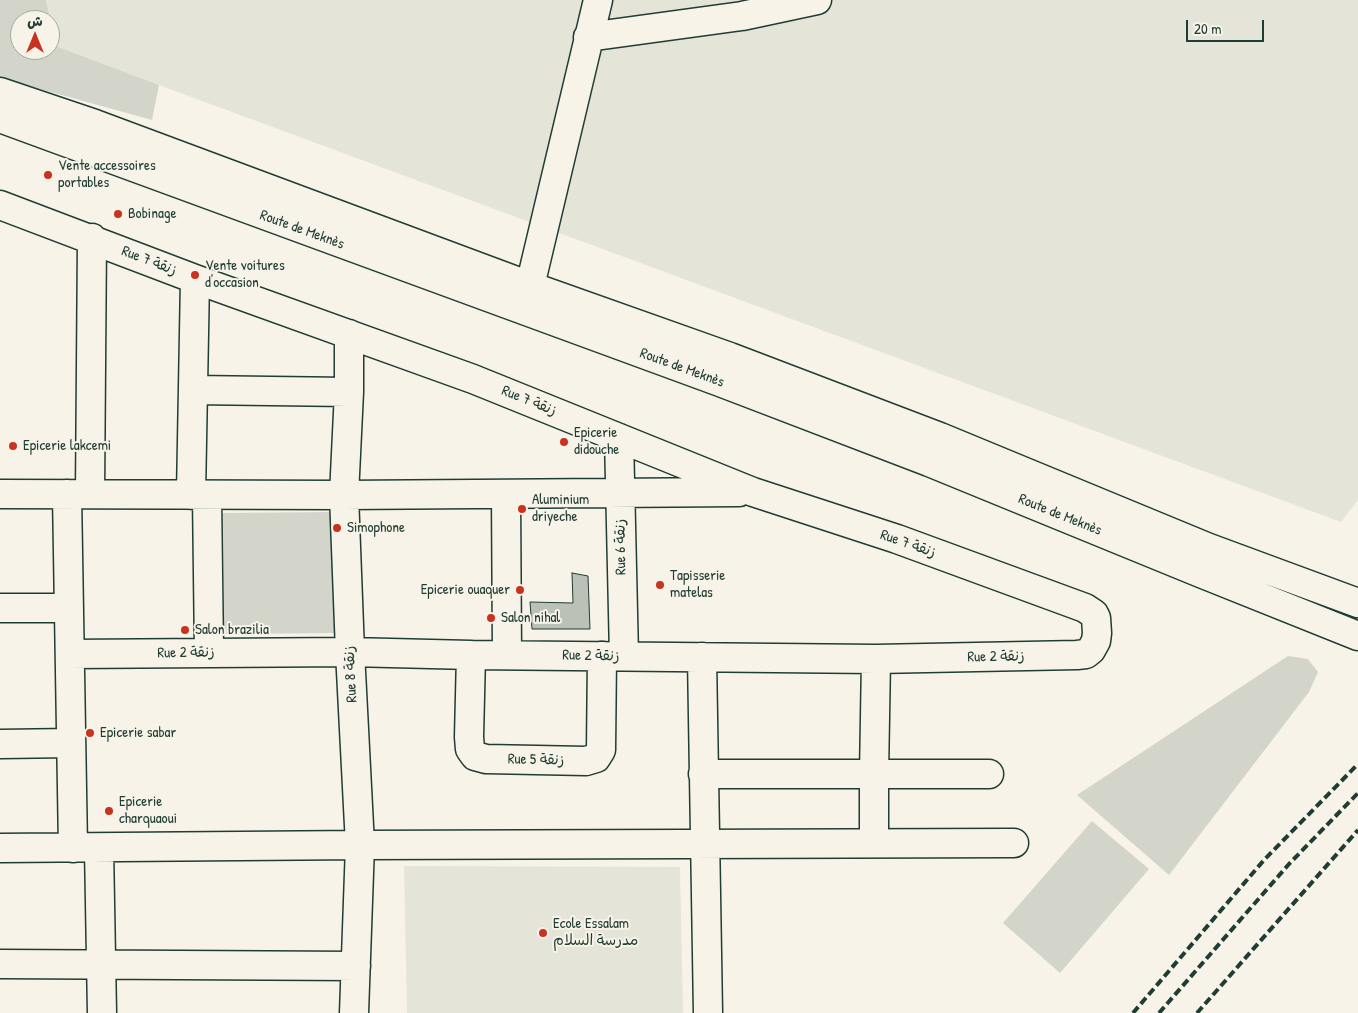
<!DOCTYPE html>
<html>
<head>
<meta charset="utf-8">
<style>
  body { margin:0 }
  #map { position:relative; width:1358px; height:1013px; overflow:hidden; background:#f7f3e8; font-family:"Patrick Hand","Playpen Sans Arabic",sans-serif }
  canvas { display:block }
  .north { position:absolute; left:10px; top:10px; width:50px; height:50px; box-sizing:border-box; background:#f7f3e8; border:1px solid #a1aaa0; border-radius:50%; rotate:0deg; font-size:14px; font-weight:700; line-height:20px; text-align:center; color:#1f3d34 }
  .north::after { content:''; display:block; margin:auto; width:18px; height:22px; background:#c8321e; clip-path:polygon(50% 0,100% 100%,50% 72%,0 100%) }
  .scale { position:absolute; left:1186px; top:20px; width:78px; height:22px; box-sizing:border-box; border:2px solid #1f3d34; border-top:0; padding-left:6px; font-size:15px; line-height:18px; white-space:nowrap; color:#1f3d34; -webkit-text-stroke:4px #f7f3e8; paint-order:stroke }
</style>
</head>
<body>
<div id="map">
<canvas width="1358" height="1013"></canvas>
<div class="north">ش</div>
<div class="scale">20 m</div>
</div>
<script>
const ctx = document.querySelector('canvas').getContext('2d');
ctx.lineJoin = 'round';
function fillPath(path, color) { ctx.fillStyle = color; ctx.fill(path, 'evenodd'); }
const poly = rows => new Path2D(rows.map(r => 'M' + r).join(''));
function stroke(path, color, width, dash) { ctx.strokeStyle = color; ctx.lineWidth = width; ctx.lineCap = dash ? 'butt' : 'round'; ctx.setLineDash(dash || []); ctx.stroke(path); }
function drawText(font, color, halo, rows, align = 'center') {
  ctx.font = font + ' "Patrick Hand","Playpen Sans Arabic",sans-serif'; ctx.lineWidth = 4; ctx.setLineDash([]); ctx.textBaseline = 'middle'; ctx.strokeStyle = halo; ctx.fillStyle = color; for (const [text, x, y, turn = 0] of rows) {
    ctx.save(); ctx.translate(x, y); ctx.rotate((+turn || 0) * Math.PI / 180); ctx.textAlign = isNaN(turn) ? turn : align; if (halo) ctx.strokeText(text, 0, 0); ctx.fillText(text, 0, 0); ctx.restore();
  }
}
fillPath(poly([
  [46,0,1358,0,1358,500,1341,522,159,85,56,46],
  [404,866,680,867,683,1013,407,1013]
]), '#e5e4d9');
fillPath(poly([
  [0,0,46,0,56,46,159,85,152,120,0,78],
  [20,20,50,20,50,50,20,50],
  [334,512,335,633,224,634,223,513],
  [1288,656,1308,659,1318,672,1309,692,1169,875,1077,795],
  [1092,821,1149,869,1060,973,1003,923]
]), '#d3d5ca');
const building = poly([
  [572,573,588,576,590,629,532,629,530,602,573,603,572,573]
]);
fillPath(building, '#bbc1b6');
stroke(building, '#1f3d34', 1);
const minor = poly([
  [588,37,742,16,817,0],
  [0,205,195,279,473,379,753,492,897,539,1085,608,1094,614,1096,618,1097,633,1096,641,1091,650,1086,654,1077,655,876,659,471,655,350,652,70,654],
  [523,308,530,286,598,0],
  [349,334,349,392,344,495,350,652,360,845,354,1013],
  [193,390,349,392],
  [619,438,624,656],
  [0,494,344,495,739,492],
  [67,494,73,848],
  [90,494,92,238],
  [506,494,507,655],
  [191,495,195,279],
  [207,495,209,653],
  [0,608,69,608],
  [471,655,469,737,470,749,475,756,486,759,586,761,596,758,601,750,602,656],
  [702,657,708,1013],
  [0,744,71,743],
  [703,774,989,774],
  [874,843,874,775,876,659],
  [0,848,360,845,1014,843],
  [99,848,102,1013],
  [0,964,356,966]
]);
const major = poly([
  [0,92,95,124,530,286,730,357,940,437,1209,548,1358,603],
  [0,118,720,382,929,462,1198,572,1358,636]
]);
stroke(minor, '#1f3d34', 31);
stroke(major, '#1f3d34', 31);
stroke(minor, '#f7f3e8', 28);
stroke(major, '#f7f3e8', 28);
stroke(poly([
  [1133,1013,1264,860,1358,764],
  [1159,1013,1289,864,1358,793],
  [1197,1013,1358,830]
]), '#1f3d34', 4, [8, 4]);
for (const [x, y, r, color] of [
  [48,175,5,"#c8321e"],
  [118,214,5,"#c8321e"],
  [195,275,5,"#c8321e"],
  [564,442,5,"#c8321e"],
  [13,446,5,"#c8321e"],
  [522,509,5,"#c8321e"],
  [337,528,5,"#c8321e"],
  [660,585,5,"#c8321e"],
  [520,590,5,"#c8321e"],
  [491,618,5,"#c8321e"],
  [185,630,5,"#c8321e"],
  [90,733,5,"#c8321e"],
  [109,811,5,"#c8321e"],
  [543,933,5,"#c8321e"]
]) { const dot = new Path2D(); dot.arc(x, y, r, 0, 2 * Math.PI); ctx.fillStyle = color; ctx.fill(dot); stroke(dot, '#f7f3e8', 2); }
drawText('15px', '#1f3d34', '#f7f3e8', [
  ["Vente accessoires",58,166],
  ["portables",58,183],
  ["Bobinage",128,214],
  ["Vente voitures",205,266],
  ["d'occasion",205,283],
  ["Epicerie",574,433],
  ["didouche",574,450],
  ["Epicerie lakcemi",23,446],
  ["Aluminium",532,500],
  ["driyeche",532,517],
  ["Simophone",347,528],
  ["Tapisserie",670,576],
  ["matelas",670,593],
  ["Epicerie ouaquer",510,590,"right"],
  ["Salon nihal",501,618],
  ["Salon brazilia",195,630],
  ["Epicerie sabar",100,733],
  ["Epicerie",119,802],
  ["charquaoui",119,819],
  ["Ecole Essalam",553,924],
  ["مدرسة السلام",553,941]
], 'left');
drawText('15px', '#1f3d34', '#f7f3e8', [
  ["Route de Meknès",302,230,20],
  ["Rue 7 زنقة",149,261,21],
  ["Route de Meknès",682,368,20],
  ["Rue 7 زنقة",529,401,22],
  ["Route de Meknès",1060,515,22],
  ["Rue 7 زنقة",908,544,19],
  ["Rue 6 زنقة",621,547,-91],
  ["Rue 2 زنقة",186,653,-1],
  ["Rue 2 زنقة",591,656,1],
  ["Rue 2 زنقة",996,657,-1],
  ["Rue 8 زنقة",351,674,-93],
  ["Rue 5 زنقة",536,760,1]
]);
</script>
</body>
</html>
